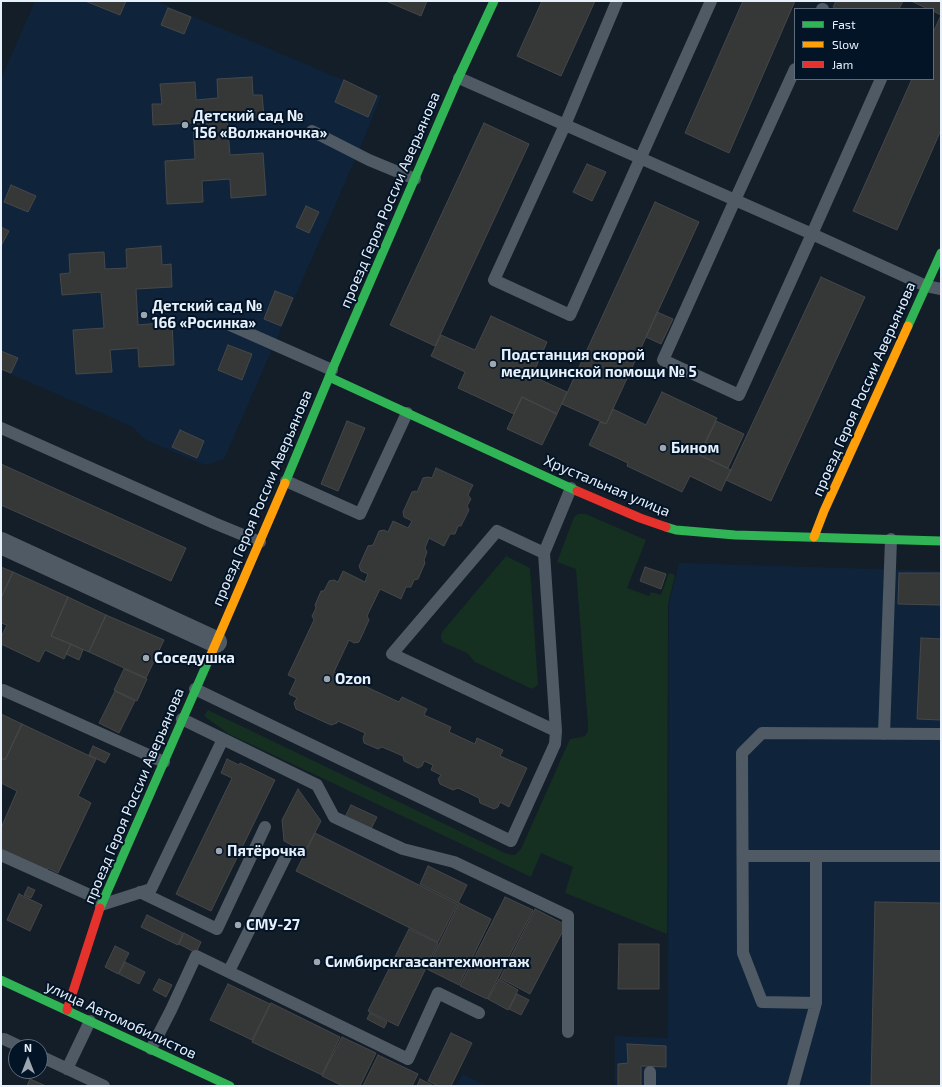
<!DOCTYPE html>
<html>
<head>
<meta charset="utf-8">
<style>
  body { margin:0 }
  #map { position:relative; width:942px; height:1087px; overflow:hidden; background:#131e29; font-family:"Exo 2",sans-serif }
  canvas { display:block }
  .frame { position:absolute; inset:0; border:2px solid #e7f1fc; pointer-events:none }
  .legend { position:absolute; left:794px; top:8px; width:140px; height:72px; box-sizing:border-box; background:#041427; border:1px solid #5f6c7c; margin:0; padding:5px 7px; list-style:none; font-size:12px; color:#e7f1fc }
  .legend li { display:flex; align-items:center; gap:8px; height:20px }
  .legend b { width:20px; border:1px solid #5f6c7c }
  .north { position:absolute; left:8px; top:1039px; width:40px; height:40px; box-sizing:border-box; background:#041427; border:1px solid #5f6c7c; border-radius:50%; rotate:0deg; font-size:11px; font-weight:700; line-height:16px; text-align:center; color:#e7f1fc }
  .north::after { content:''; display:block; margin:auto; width:14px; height:18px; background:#9da7b2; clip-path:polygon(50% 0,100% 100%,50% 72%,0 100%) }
</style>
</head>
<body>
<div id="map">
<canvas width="942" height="1087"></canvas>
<div class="frame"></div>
<ul class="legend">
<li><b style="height:5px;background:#30b455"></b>Fast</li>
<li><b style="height:5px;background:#ff9f0a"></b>Slow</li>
<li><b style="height:5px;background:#e5322d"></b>Jam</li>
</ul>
<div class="north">N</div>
</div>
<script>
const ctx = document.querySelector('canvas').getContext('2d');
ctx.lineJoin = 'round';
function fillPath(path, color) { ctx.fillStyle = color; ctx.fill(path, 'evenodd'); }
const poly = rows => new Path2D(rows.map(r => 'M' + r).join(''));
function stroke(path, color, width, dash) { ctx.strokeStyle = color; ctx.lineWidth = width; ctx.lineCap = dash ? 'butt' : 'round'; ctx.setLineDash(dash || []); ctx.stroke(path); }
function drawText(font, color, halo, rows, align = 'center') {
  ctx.font = font + ' "Exo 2",sans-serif'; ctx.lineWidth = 4; ctx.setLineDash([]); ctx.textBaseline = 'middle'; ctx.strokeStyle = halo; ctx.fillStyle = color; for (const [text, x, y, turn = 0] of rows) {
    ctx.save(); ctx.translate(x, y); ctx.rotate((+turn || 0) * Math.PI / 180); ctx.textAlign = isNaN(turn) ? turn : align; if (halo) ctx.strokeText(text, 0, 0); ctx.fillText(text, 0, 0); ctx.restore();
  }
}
fillPath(poly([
  [35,1,156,1,381,96,358,153,224,459,205,465,146,440,131,426,1,370,1,79],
  [679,563,941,571,941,1086,615,1086,615,1036,668,1038,669,604],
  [463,1074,486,1086,456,1086]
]), '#0f243b');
fillPath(poly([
  [578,514,585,514,588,515,646,540,627,588,649,596,651,592,661,595,669,573,675,575,668,604,667,934,565,893,573,867,541,853,531,877,229,734,204,716,208,710,505,853,511,855,515,855,521,849,570,739,581,737,585,736,588,731,588,725,576,569,557,562,574,517],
  [506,556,530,568,538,685,532,689,475,662,467,653,444,643,441,639,441,635,443,631]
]), '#152f21');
const building = poly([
  [85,1,126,1,120,15,85,1],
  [386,1,427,1,421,16,386,1],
  [542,1,595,1,561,76,517,56,542,1],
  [743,1,795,1,729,153,685,133,743,1],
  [836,1,903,1,899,9,837,9,833,7,836,1],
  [911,1,941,1,941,15,933,11,933,9,928,9,911,1],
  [168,8,191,17,184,34,161,25,168,8],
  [941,15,941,130,897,230,853,211,912,79,933,79,933,33,941,15],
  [252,77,253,95,262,95,264,117,227,120,230,155,263,153,266,195,231,198,230,179,202,181,203,202,167,204,165,161,195,159,193,123,153,125,152,104,162,104,160,84,195,82,196,100,218,98,217,79,252,77],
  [344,80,377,96,368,117,335,102,344,80],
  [484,123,529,144,435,346,390,325,484,123],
  [587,164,606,172,592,201,573,192,587,164],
  [11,185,36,196,28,212,4,202,11,185],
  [655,202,699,222,606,424,562,404,655,202],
  [306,206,319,212,309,233,296,227,306,206],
  [1,227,9,231,1,246,1,227],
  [161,246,162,265,171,264,172,287,136,289,138,325,172,322,174,365,139,367,138,348,110,350,112,372,76,374,73,330,104,328,101,292,62,295,60,274,70,273,69,254,104,252,105,269,127,268,126,249,161,246],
  [821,277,865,297,771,501,726,480,821,277],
  [275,291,293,298,281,326,264,319,275,291],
  [657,312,673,319,661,344,646,337,657,312],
  [491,316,547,342,532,376,567,392,557,414,522,397,514,414,458,388,465,372,431,356,441,335,475,350,491,316],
  [228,345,252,354,242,380,218,370,228,345],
  [1,351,18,358,11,373,1,369,1,351],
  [662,392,717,418,699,455,731,470,721,491,690,476,682,492,627,466,628,463,589,445,600,422,606,424,613,409,646,425,662,392],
  [522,397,557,414,542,445,507,429,522,397],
  [347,421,365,428,338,491,321,484,347,421],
  [716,421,744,434,728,468,700,455,716,421],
  [180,430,204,441,197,458,172,447,180,430],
  [1,464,186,548,171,581,1,505,1,464],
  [436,468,473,485,468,495,471,499,467,506,469,510,461,526,458,526,455,534,450,534,444,546,429,538,425,548,427,552,424,560,425,563,418,579,414,580,411,587,406,587,401,599,380,589,367,616,369,620,359,642,354,643,349,640,334,672,399,702,402,697,427,709,424,715,451,727,449,732,475,744,477,738,503,750,500,756,527,768,509,807,500,802,498,807,494,809,480,803,479,798,458,788,453,790,440,784,438,779,441,775,431,770,433,765,424,761,422,766,418,768,404,761,403,756,382,747,378,749,364,743,363,738,365,733,338,721,337,723,331,725,296,709,294,703,297,698,289,694,296,679,288,675,314,620,312,616,316,608,315,605,321,591,324,591,329,581,334,580,338,582,343,571,365,582,368,574,361,571,359,566,368,546,373,545,379,531,384,530,388,532,393,521,408,528,412,521,404,517,403,512,412,492,415,491,417,492,423,478,428,477,432,478,436,468],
  [1,567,13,572,1,598,1,567],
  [645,567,666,574,661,589,640,581,645,567],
  [13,572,68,597,51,636,71,644,64,659,45,650,39,662,1,644,1,637,7,625,1,623,1,598,13,572],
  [899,573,941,573,941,605,898,604,899,573],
  [68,597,106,615,89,652,51,636,68,597],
  [106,615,164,640,146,678,89,652,106,615],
  [921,638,941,639,941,720,917,719,921,638],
  [71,644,83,650,79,660,66,654,71,644],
  [124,669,147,679,137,701,114,690,124,669],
  [115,691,135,701,119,733,99,723,115,691],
  [1,714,22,724,5,760,1,758,1,714],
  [22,724,96,759,78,796,91,803,58,873,48,868,47,870,1,849,1,828,17,791,1,783,1,758,5,760,22,724],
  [93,746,110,754,105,763,89,755,93,746],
  [227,759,239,765,240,763,275,780,211,911,176,894,232,778,221,773,227,759],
  [298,789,321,821,305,852,284,841,282,820,298,789],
  [351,805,377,817,371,829,345,817,351,805],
  [315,833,457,904,438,942,296,871,315,833],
  [428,866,467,885,458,903,420,884,428,866],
  [28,887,35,890,31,898,24,895,28,887],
  [19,894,42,905,30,931,7,920,19,894],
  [505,897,533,910,487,999,460,986,505,897],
  [875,902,941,903,941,1086,871,1086,875,902],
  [459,903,491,919,459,985,427,969,459,903],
  [535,909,566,925,530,994,500,978,535,909],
  [147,915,183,933,178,945,141,927,147,915],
  [409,929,438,943,398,1026,368,1011,409,929],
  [184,933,201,942,196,953,179,944,184,933],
  [619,944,659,944,659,989,618,989,619,944],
  [115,946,129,953,118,974,105,967,115,946],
  [125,962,145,972,139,984,119,974,125,962],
  [159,979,172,985,166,997,153,990,159,979],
  [499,979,518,990,508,1010,488,999,499,979],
  [228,984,270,1004,252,1040,210,1020,228,984],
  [517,994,529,1000,521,1015,509,1009,517,994],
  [271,1003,340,1037,322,1075,252,1042,271,1003],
  [370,1013,387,1022,384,1028,367,1019,370,1013],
  [451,1033,472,1043,451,1086,438,1086,428,1081,451,1033],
  [342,1037,376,1053,360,1086,343,1086,322,1076,342,1037],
  [627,1044,666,1046,666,1067,641,1066,641,1086,618,1086,618,1064,628,1063,627,1044],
  [378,1055,418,1074,412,1086,363,1086,378,1055],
  [30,1079,46,1086,27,1086,30,1079],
  [420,1079,434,1086,417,1086,420,1079]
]);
fillPath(building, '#363737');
stroke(building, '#464748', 1);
stroke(poly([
  [617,1,565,125,494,280,570,315,711,1],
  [822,9,823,9],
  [795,69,735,200,663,360,739,395,812,234,881,79],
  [459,78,812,234,926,286,941,289],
  [312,131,369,160,415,179],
  [230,325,332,370],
  [1,428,214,523,260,542],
  [286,481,360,514,407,413],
  [195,689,511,841,555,744,556,731,392,654,497,531,544,553],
  [3,690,164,762],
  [182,719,317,785,334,817,403,849,454,862,568,916,568,1032],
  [556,731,544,553,571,488],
  [884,734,891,539],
  [1,855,103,901],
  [743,856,816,856],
  [140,892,217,929,265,827],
  [101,905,151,889,223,739],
  [229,971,286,856],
  [816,1003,762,1002,743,953,742,753,762,733,941,734],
  [4,1039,21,1047],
  [151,1049,171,1010,196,956,408,1059,438,993,479,1013],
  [40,1056,104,1086],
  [67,1069,90,1021],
  [650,1086,650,1072],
  [793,1086,816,1003,816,856,941,856]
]), '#4f5a64', 12);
stroke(poly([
  [1,543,216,642]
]), '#4f5a64', 22);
stroke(poly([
  [908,326,941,253],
  [329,377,577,491],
  [285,483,332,370,456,83,494,1],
  [666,527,676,530,735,535,941,541],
  [100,908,209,659],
  [1,980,230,1086]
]), '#30b455', 9);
stroke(poly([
  [814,537,824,511,908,326],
  [209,659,285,483]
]), '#ff9f0a', 9);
stroke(poly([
  [577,491,640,518,666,527],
  [67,1010,100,908]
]), '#e5322d', 9);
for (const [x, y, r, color] of [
  [185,125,4,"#9da7b2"],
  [144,315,4,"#9da7b2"],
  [493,364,4,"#9da7b2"],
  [663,448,4,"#9da7b2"],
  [146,658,4,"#9da7b2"],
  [327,679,4,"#9da7b2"],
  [219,851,4,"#9da7b2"],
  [238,925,4,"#9da7b2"],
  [317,962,4,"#9da7b2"]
]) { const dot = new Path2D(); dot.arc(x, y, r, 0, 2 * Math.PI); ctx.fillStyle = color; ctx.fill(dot); stroke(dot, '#041427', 1.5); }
drawText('bold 15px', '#e7f1fc', '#041427', [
  ["Детский сад №",193,116],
  ["156 «Волжаночка»",193,133],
  ["Детский сад №",152,306],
  ["166 «Росинка»",152,323],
  ["Подстанция скорой",501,355],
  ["медицинской помощи № 5",501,372],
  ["Бином",671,448],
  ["Соседушка",154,658],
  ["Ozon",335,679],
  ["Пятёрочка",227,851],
  ["СМУ-27",246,925],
  ["Симбирскгазсантехмонтаж",325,962]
], 'left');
drawText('15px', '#e7f1fc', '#041427', [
  ["проезд Героя России Аверьянова",390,200,-67],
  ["проезд Героя России Аверьянова",864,389,-66],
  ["Хрустальная улица",607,486,23],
  ["проезд Героя России Аверьянова",262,498,-67],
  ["проезд Героя России Аверьянова",134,796,-67],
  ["улица Автомобилистов",121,1020,25]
]);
</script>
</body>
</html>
